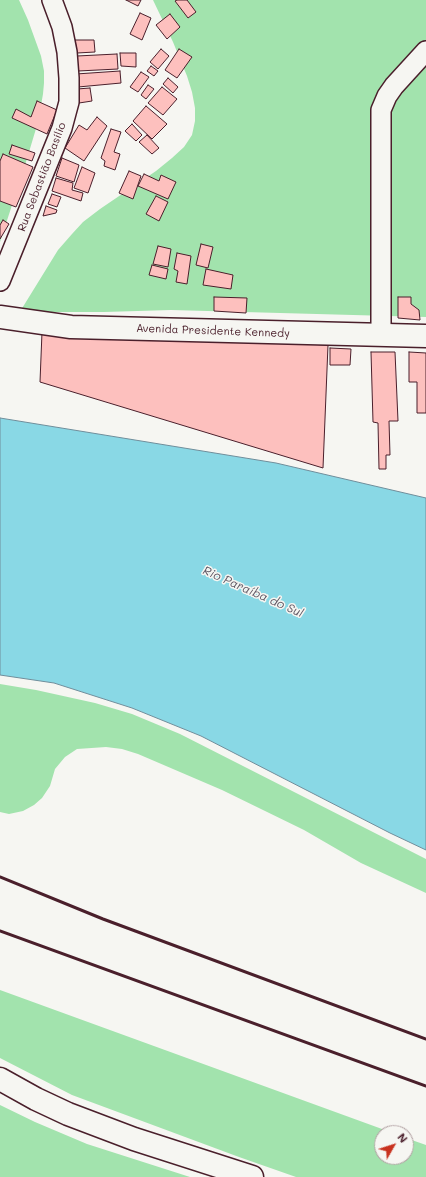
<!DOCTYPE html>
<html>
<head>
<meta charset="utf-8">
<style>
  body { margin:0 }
  #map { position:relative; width:426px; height:1177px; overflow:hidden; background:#f6f6f2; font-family:Mali,sans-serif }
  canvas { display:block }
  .north { position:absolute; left:374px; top:1125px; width:40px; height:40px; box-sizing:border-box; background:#f6f6f2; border:1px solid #b1a0a2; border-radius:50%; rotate:51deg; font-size:11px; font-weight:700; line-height:16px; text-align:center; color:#4a1f2b }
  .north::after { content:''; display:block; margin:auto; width:14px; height:18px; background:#c8321e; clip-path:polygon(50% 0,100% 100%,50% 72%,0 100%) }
</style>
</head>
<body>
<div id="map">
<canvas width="426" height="1177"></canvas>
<div class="north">N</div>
</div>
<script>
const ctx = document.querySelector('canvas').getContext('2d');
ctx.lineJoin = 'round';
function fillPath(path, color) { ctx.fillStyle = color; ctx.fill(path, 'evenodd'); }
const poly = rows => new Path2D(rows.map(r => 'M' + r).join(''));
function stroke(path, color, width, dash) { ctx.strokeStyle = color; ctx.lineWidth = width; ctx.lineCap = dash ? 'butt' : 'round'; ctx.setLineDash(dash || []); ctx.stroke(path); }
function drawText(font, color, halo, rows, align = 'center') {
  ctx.font = font + ' Mali,sans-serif'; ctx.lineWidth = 3; ctx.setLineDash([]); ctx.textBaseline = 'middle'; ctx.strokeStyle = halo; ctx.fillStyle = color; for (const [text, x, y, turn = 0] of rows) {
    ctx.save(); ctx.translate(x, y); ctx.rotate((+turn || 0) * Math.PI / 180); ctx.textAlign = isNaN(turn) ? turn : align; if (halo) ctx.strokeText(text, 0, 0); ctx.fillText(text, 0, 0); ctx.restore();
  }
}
fillPath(poly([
  [0,0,19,0,28,20,41,56,44,71,44,83,43,94,38,122,26,162,0,242],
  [153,0,426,0,426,317,171,310,104,312,52,312,21,310,58,250,72,234,83,222,100,209,156,171,172,158,184,147,192,135,195,121,195,108,192,92,187,76,173,42],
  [0,684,36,690,95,703,132,714,180,734,426,859,426,893,361,863,304,830,222,790,138,754,122,749,106,747,77,749,65,757,55,769,50,786,42,798,34,805,23,811,9,814,0,812],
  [0,990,393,1133,382,1133,382,1157,406,1157,406,1138,426,1145,426,1177,296,1177,239,1157,72,1095,0,1058],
  [0,1105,35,1122,87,1144,190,1177,0,1177]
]), '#a2e3ad');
const water = poly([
  [0,418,276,463,426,498,426,850,390,833,201,736,132,708,54,683,0,675,0,418]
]);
fillPath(water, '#89d8e5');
stroke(water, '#708e9b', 1);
const building = poly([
  [126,0,141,0,138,6,126,0],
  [177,0,187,0,196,12,188,18,175,1,177,0],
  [140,13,151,18,142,40,130,34,140,13],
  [170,14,180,27,167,39,156,25,170,14],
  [75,40,94,40,95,52,77,53,75,40],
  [161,49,169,56,158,69,150,62,161,49],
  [179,49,192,57,177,78,165,70,179,49],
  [120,53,136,53,136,67,121,66,120,53],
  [117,54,118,69,78,71,77,56,117,54],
  [151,66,158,71,154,76,147,71,151,66],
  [120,71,121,83,78,87,76,74,120,71],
  [141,72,149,77,138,92,130,87,141,72],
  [168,78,178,87,173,93,163,84,168,78],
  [148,85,154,89,146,99,141,95,148,85],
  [162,87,177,99,163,115,148,103,162,87],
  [90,88,92,101,79,103,77,89,90,88],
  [37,101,57,110,47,134,12,118,16,109,31,117,37,101],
  [146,106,167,124,152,139,133,121,146,106],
  [97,117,107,126,84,161,65,148,79,125,87,130,97,117],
  [132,124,142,135,136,141,125,131,132,124],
  [111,129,121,132,114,152,120,154,115,170,104,166,105,161,101,158,111,129],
  [147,135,159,148,152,154,139,142,147,135],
  [12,145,35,153,32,161,9,154,12,145],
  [3,154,33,167,16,207,0,201,0,161,3,154],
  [62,158,79,165,74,182,56,176,62,158],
  [82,167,95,173,88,193,74,188,82,167],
  [129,171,141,176,133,199,119,193,129,171],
  [144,174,159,181,161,175,176,182,168,199,138,186,144,174],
  [56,178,73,183,72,190,83,193,81,201,52,191,56,178],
  [52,194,61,197,57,207,48,204,52,194],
  [156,196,168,202,159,221,146,214,156,196],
  [46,206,57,210,56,213,43,216,46,206],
  [3,220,9,224,0,239,0,225,3,220],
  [201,244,213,247,208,268,196,265,201,244],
  [158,246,171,249,168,267,153,264,158,246],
  [177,253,191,256,187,284,176,282,178,271,174,269,177,253],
  [152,265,168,269,166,279,149,275,152,265],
  [206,269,233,275,231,289,203,285,206,269],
  [214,297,247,298,246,313,214,311,214,297],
  [398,297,411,297,411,304,419,310,420,320,398,318,398,297],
  [42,332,328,345,323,468,40,382,42,332],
  [330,348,351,349,350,365,330,365,330,348],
  [371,352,395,352,398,421,389,421,390,455,386,455,386,469,379,469,378,423,373,422,371,352],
  [409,352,426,353,426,413,417,413,417,382,409,382,409,352]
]);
fillPath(building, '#fdc0be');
stroke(building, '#4a1f2b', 1);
const minor = poly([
  [0,281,62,128,69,102,69,78,67,52,62,27,52,0],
  [381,335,381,110,387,96,394,86,426,51]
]);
const secondary = poly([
  [0,317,71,327,426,336],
  [0,1079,36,1099,68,1114,134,1139,252,1177]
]);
stroke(minor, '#4a1f2b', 22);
stroke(secondary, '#4a1f2b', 25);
stroke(minor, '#f6f6f2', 19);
stroke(secondary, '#f6f6f2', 22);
stroke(poly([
  [0,877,103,919,426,1039],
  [0,931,426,1086]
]), '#4a1f2b', 3);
drawText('11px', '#4a1f2b', '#f6f6f2', [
  ["Rua Sebastião Basílio",42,177,-69],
  ["Avenida Presidente Kennedy",213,331,2]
]);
drawText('italic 12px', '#5d5663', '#f6f6f2', [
  ["Rio Paraíba do Sul",253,592,24]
]);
</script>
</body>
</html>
